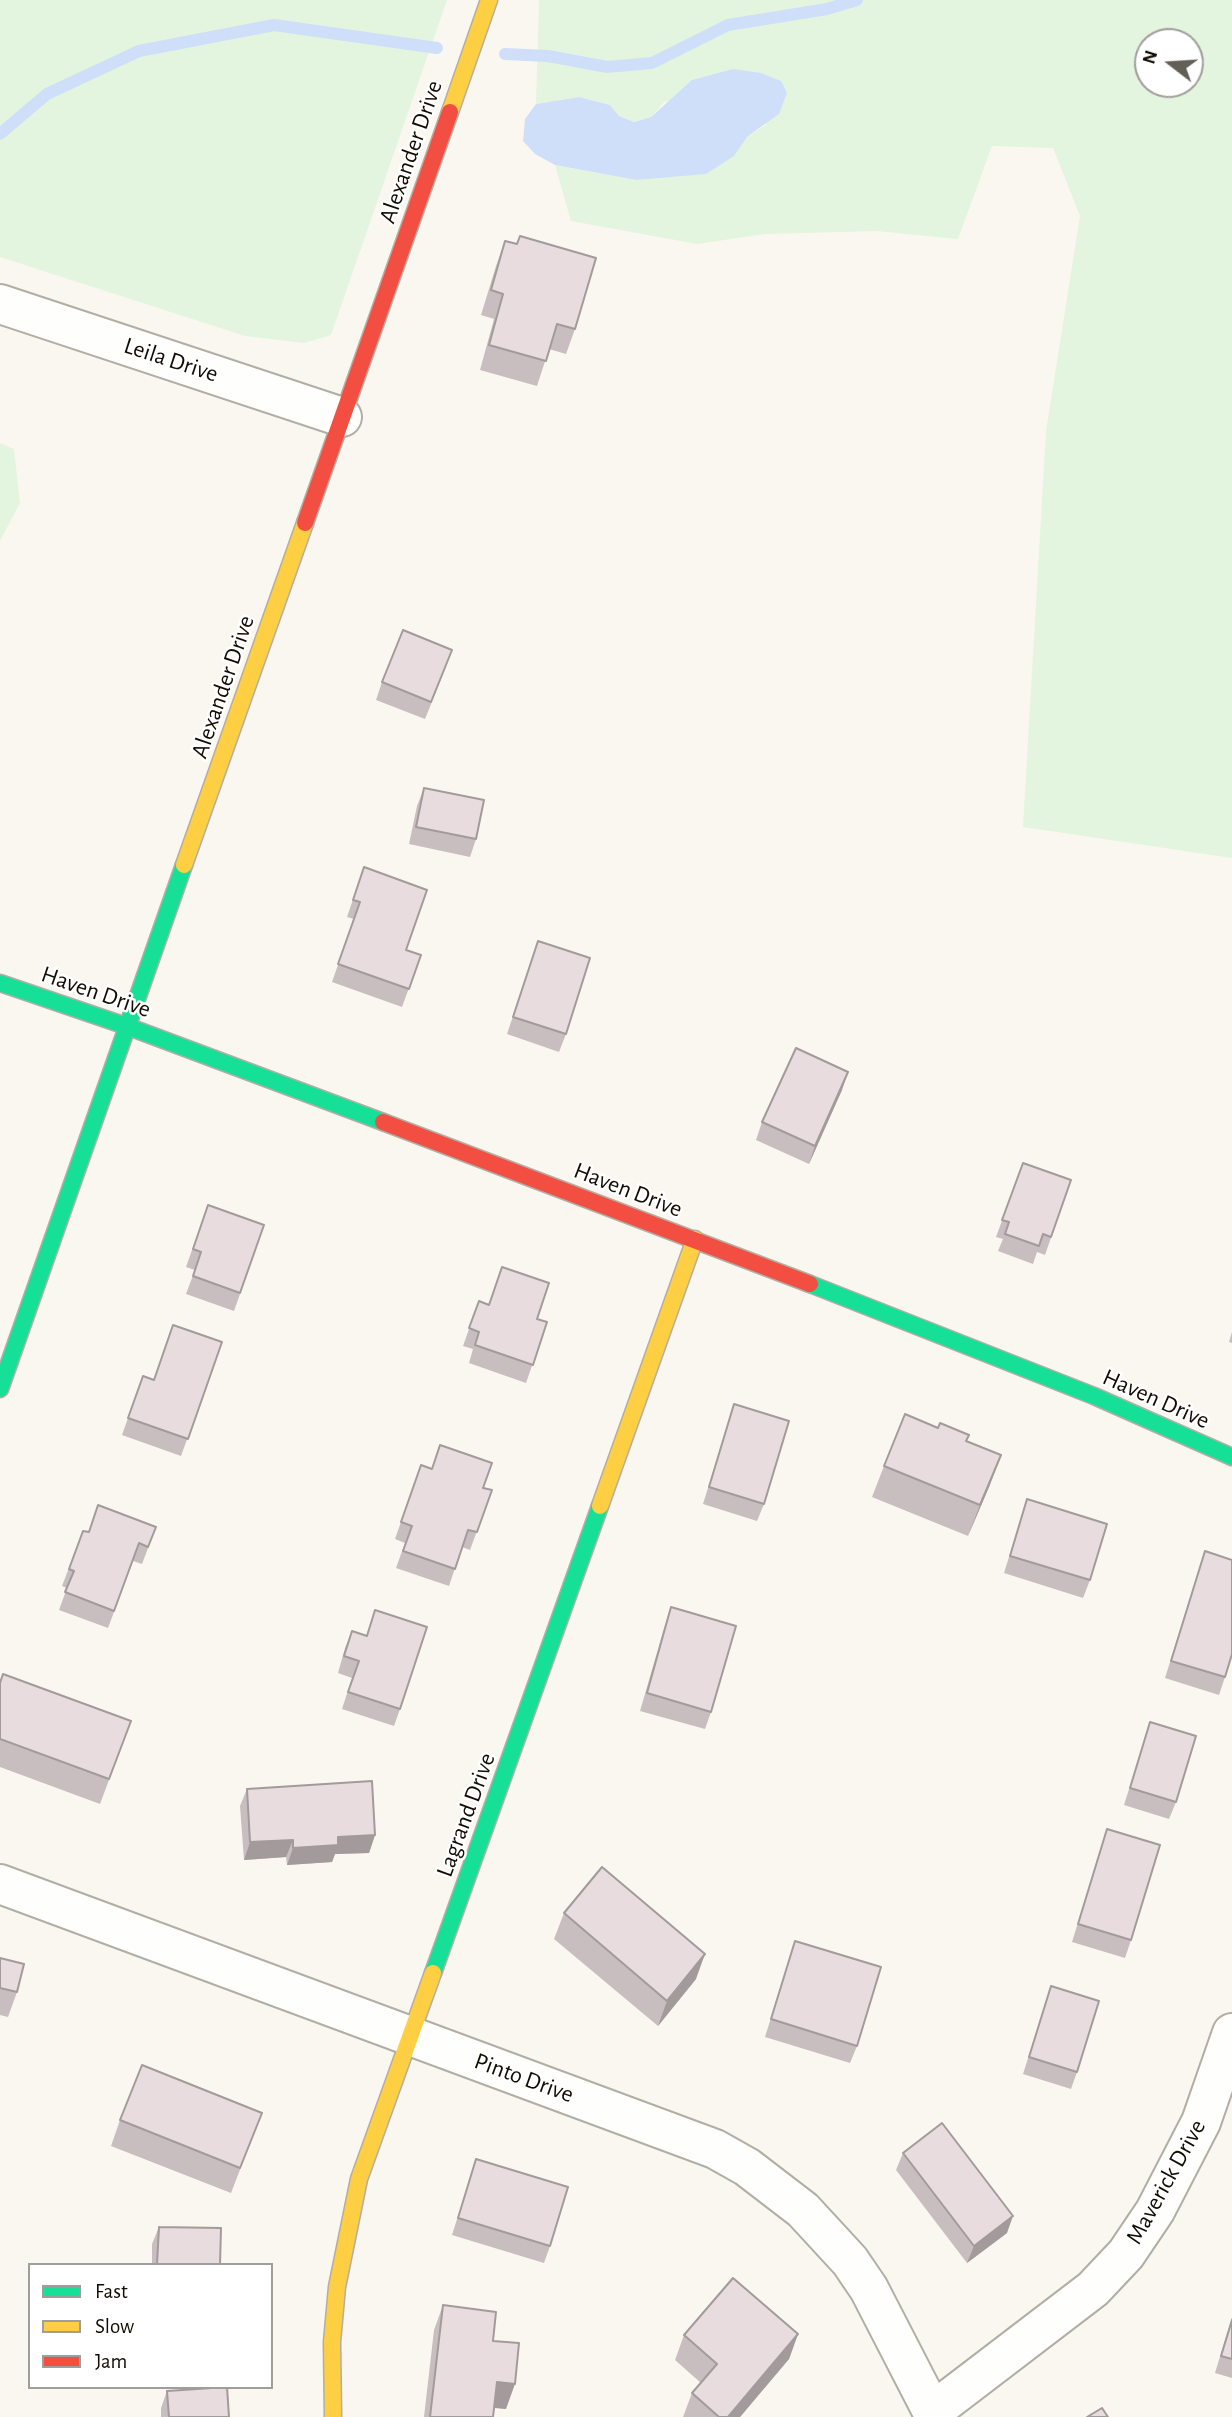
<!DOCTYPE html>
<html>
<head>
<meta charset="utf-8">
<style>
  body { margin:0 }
  #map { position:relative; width:1232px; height:2417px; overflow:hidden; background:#faf7f0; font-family:"Alegreya Sans",sans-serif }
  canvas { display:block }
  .legend { position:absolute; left:28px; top:2263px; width:245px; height:126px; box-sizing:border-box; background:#fff; border:2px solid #a09e9a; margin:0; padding:9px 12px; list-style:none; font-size:21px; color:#120d03 }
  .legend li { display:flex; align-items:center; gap:14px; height:35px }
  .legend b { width:35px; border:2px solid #a09e9a }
  .north { position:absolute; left:1134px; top:28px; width:70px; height:70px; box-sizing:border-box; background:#fff; border:2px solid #a09e9a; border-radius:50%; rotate:287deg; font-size:19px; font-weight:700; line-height:28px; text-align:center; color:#120d03 }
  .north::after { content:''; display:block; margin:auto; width:24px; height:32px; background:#635f56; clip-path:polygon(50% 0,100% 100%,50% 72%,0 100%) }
</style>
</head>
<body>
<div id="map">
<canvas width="1232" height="2417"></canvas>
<ul class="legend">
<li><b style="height:9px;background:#16e098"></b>Fast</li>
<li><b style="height:9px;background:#ffcf43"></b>Slow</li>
<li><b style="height:9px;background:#f24e42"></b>Jam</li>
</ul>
<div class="north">N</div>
</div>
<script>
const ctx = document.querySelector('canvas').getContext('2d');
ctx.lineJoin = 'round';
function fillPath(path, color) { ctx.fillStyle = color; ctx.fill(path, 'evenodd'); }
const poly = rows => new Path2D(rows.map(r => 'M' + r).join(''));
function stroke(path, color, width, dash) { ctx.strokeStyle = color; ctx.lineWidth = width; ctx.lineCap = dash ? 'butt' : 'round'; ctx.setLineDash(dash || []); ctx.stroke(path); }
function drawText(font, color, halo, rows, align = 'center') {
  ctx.font = font + ' "Alegreya Sans",sans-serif'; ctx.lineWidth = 5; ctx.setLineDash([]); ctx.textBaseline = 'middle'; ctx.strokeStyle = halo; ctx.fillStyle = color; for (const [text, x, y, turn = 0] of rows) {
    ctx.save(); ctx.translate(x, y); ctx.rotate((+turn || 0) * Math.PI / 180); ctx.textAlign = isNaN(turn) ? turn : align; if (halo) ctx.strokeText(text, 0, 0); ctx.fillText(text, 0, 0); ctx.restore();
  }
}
fillPath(poly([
  [0,0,447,0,331,335,304,343,245,336,0,257],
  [539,0,1232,0,1232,858,1023,827,1046,431,1080,216,1053,148,992,146,958,239,876,231,765,234,697,244,571,221,555,165,636,180,734,156,748,136,767,124,665,101,651,117,633,122,619,116,610,105,579,97,536,104],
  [1148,42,1190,42,1190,84,1148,84],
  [0,443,14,449,20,503,0,541]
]), '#e3f5de');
fillPath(poly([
  [733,69,761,73,781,81,787,93,779,114,748,136,734,156,706,174,636,180,555,165,535,154,523,141,525,119,536,104,579,97,610,105,619,116,634,122,651,117,692,80]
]), '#d0dff9');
stroke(poly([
  [505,54,548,56,607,67,652,63,728,25,827,9,857,0],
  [0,134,47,94,139,51,274,25,437,48]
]), '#d0dff9', 12);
const street = poly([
  [0,304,342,417],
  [0,1884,715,2149,747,2167,803,2210,850,2261,869,2289,935,2417],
  [932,2412,1093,2289,1126,2254,1155,2211,1201,2122,1232,2033]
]);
const fast = poly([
  [0,983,129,1027,383,1122],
  [810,1284,1094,1396,1232,1457],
  [0,1389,184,865],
  [433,1973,600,1506]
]);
const slow = poly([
  [450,112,489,0],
  [184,865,305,523],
  [600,1506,695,1239],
  [333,2417,332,2342,337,2287,359,2179,433,1973]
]);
const jam = poly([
  [305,523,450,112],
  [383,1122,810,1284]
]);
stroke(street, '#b2aea5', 42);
stroke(fast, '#b2aea5', 19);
stroke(slow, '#b2aea5', 19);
stroke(jam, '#b2aea5', 19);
stroke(street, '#fefefd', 38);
stroke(fast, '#16e098', 16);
stroke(slow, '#ffcf43', 16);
stroke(jam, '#f24e42', 16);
fillPath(poly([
  [505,241,575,329,566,354,549,349,537,386,480,370,494,319,481,315,496,266],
  [446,667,425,719,376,700,382,682],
  [424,788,476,839,470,857,409,844,417,806],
  [364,867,406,950,421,955,402,1007,332,982,354,919,347,917],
  [538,941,566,1034,559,1052,507,1034],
  [842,1090,809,1164,756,1140,762,1122],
  [1023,1163,1071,1180,1045,1255,1037,1252,1033,1264,998,1251,1003,1239,996,1237],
  [208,1205,264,1225,234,1311,186,1294,195,1270,186,1267],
  [479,1301,547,1322,526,1383,469,1363,473,1349,463,1346],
  [1232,1332,1232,1343,1229,1342],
  [222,1342,181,1456,122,1435,143,1376,154,1380],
  [734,1404,764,1504,757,1521,703,1504],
  [967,1441,1001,1455,989,1487,968,1536,872,1497,884,1466],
  [421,1465,492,1490,470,1550,462,1547,449,1586,396,1568,405,1543,395,1539],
  [1027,1499,1090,1580,1083,1598,1004,1573],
  [156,1527,142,1564,133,1561,108,1628,59,1610,67,1588,62,1586,83,1531,88,1532],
  [1205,1551,1225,1677,1219,1695,1165,1678],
  [671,1607,711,1712,705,1729,640,1711,665,1625],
  [375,1610,400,1709,394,1726,342,1709,352,1678,338,1673,345,1648,352,1631,366,1636],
  [0,1683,131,1721,100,1804,0,1767],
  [1150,1722,1176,1802,1169,1819,1124,1805],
  [247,1789,375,1835,369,1853,335,1854,332,1862,287,1865,286,1857,244,1860,240,1806],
  [1107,1829,1131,1940,1125,1958,1072,1942],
  [564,1913,696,1979,658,2026,554,1939],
  [795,1941,857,2046,850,2063,765,2037],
  [0,1958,17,1992,8,2017,0,2015],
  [1051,1986,1077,2072,1071,2089,1023,2074],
  [262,2113,231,2193,111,2146,120,2120],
  [903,2153,1007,2233,967,2263,896,2170],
  [476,2159,550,2246,544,2263,452,2235],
  [159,2227,220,2265,152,2265,152,2244],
  [443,2305,493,2341,506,2409,494,2408,493,2417,424,2417,434,2330],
  [1232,2317,1232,2378,1215,2373],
  [798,2334,789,2359,740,2417,683,2417,692,2393,701,2383,675,2360,684,2335],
  [167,2391,229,2417,161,2417,161,2408]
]), '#c8bdbf');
fillPath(poly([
  [848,1072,842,1090,809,1164,815,1146],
  [1001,1455,989,1487,968,1536,980,1505],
  [375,1835,369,1853,335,1854,332,1862,287,1865,293,1848,338,1837],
  [293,1840,286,1857,244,1860,250,1842],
  [705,1954,696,1979,658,2026,667,2001],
  [1013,2216,1007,2233,967,2263,974,2246],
  [798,2334,789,2359,740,2417,728,2417],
  [497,2382,515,2384,506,2409,488,2407]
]), '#a39a9b');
const building = poly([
  [520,236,596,258,575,329,557,324,546,361,489,345,503,294,491,290,505,241,517,244,520,236],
  [403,630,452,650,431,702,382,682,403,630],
  [424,788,484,800,476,839,416,827,424,788],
  [364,867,427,890,406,950,421,955,409,989,338,964,360,902,353,900,364,867],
  [538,941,590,958,566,1034,513,1017,538,941],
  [796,1048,848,1072,815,1146,762,1122,796,1048],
  [1023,1163,1071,1180,1051,1237,1043,1234,1039,1246,1005,1234,1009,1222,1002,1220,1023,1163],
  [208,1205,264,1225,240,1293,193,1276,201,1252,193,1249,208,1205],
  [502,1267,549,1283,537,1319,547,1322,533,1365,475,1345,479,1332,469,1328,479,1301,489,1305,502,1267],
  [173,1325,222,1342,188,1439,128,1418,143,1376,154,1380,173,1325],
  [734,1404,789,1421,764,1504,709,1487,734,1404],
  [905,1414,938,1428,940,1423,969,1435,966,1441,1001,1455,980,1505,884,1466,905,1414],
  [440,1445,492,1463,483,1488,492,1490,477,1532,468,1530,455,1569,403,1551,412,1526,401,1522,421,1465,432,1469,440,1445],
  [1027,1499,1107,1524,1090,1580,1010,1556,1027,1499],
  [98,1505,156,1527,148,1547,139,1543,114,1611,65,1592,74,1571,69,1569,83,1531,89,1532,98,1505],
  [1205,1551,1232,1560,1232,1654,1225,1677,1171,1661,1205,1551],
  [671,1607,736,1626,711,1712,647,1693,671,1607],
  [375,1610,427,1627,400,1709,348,1692,359,1661,344,1656,352,1631,367,1636,375,1610],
  [3,1674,131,1721,109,1779,0,1739,0,1683,3,1674],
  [1150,1722,1196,1736,1176,1802,1130,1788,1150,1722],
  [372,1781,375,1835,338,1837,338,1845,293,1848,293,1840,250,1842,247,1789,372,1781],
  [1107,1829,1160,1845,1131,1940,1078,1924,1107,1829],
  [602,1867,705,1954,667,2001,564,1913,602,1867],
  [795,1941,881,1967,857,2046,771,2019,795,1941],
  [0,1958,24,1964,17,1992,0,1988,0,1958],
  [1051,1986,1099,2001,1077,2072,1029,2057,1051,1986],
  [142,2065,262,2113,240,2168,120,2120,142,2065],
  [942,2123,1013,2216,974,2246,903,2153,942,2123],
  [476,2159,568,2187,550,2246,458,2218,476,2159],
  [159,2227,221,2228,220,2265,157,2265,159,2227],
  [733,2278,798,2334,728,2417,719,2417,692,2393,717,2364,684,2335,733,2278],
  [443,2305,496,2312,493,2341,519,2343,515,2384,497,2382,493,2417,430,2417,443,2305],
  [1232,2320,1232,2359,1221,2356,1232,2320],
  [227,2387,229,2417,169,2417,167,2391,227,2387],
  [1102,2408,1108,2417,1087,2417,1102,2408]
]);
fillPath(building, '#e9dcde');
stroke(building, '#a39a9b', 2);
drawText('24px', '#120d03', '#fff', [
  ["Alexander Drive",411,152,-71],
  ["Leila Drive",171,360,18],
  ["Alexander Drive",223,687,-71],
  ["Haven Drive",96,992,19],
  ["Haven Drive",628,1190,21],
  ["Haven Drive",1156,1399,24],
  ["Lagrand Drive",466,1815,-70],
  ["Pinto Drive",524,2078,20],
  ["Maverick Drive",1166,2182,-61]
]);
</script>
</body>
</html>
